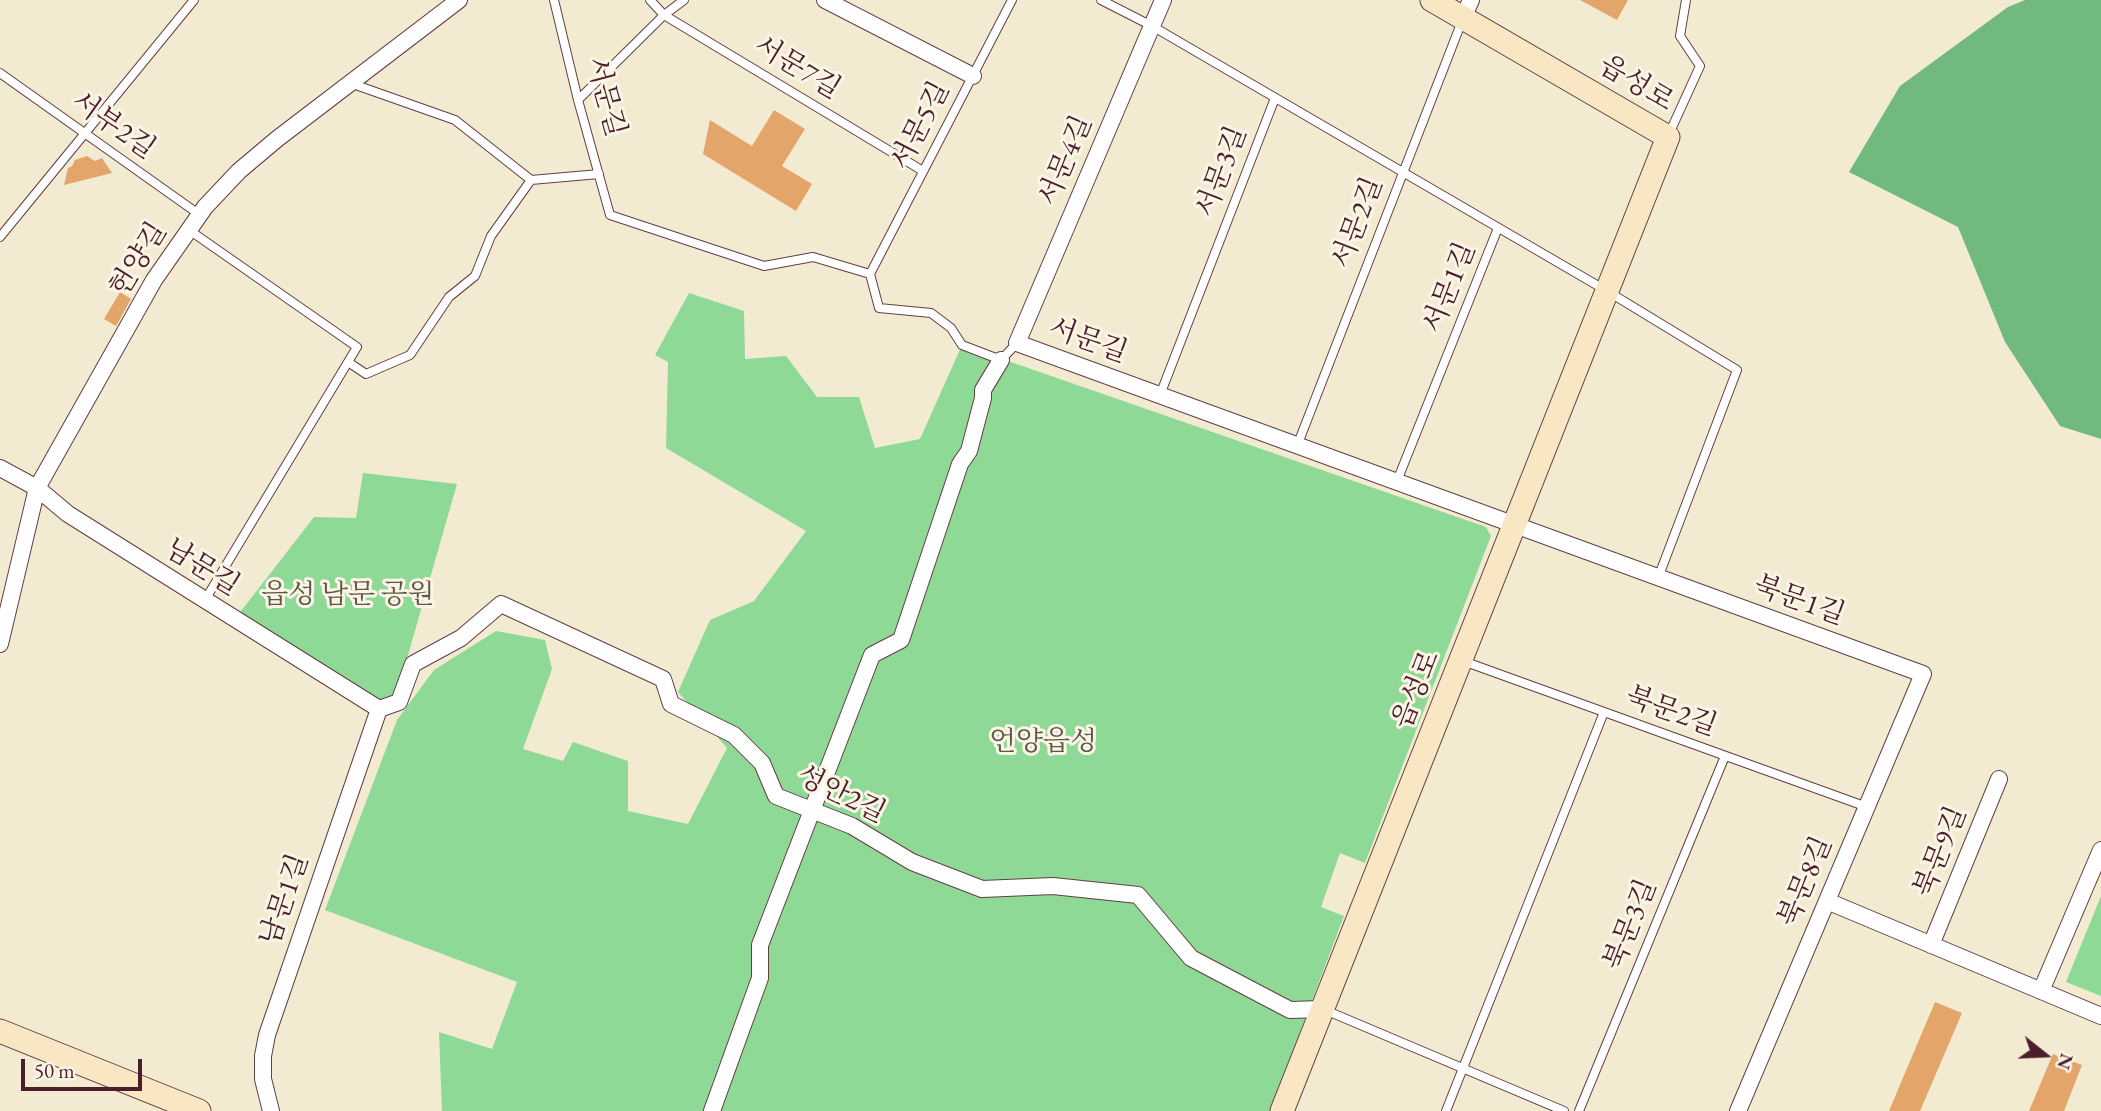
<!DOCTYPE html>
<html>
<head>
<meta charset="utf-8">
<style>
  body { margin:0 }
  #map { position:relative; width:2101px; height:1111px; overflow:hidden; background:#f2ebd1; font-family:"EB Garamond",serif }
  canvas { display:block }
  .north { position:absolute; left:2010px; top:1020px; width:70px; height:70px; -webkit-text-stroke:5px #fcf5e5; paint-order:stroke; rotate:108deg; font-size:19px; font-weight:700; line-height:28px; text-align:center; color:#4a1f2b }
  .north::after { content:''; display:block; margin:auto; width:24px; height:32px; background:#4a1f2b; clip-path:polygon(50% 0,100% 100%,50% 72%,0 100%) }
  .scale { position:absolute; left:21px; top:1059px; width:121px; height:32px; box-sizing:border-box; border:4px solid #4a1f2b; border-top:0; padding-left:9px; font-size:21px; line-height:24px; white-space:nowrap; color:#4a1f2b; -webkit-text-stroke:5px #fcf5e5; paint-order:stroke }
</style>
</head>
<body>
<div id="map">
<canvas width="2101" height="1111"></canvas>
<div class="north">N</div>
<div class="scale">50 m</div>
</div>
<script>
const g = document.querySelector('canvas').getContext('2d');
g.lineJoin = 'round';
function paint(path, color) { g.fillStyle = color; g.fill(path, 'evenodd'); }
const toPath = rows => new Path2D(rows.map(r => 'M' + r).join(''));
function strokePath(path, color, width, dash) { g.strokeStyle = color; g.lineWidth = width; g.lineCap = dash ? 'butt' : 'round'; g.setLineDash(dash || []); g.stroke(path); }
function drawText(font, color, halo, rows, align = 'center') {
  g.font = font + ' "EB Garamond","Noto Serif KR",serif'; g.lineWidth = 6; g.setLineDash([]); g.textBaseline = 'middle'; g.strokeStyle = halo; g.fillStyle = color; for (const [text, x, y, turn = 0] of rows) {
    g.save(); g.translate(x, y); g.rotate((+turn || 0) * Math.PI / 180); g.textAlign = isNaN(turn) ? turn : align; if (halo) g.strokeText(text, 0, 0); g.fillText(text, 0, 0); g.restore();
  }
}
paint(toPath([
  [689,293,744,311,745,359,786,356,817,397,859,397,875,448,920,439,962,345,1486,527,1491,536,1365,863,1340,853,1321,907,1344,916,1270,1111,442,1111,439,1032,492,1049,517,982,325,910,397,720,434,670,496,631,545,640,552,669,523,749,563,761,573,742,628,761,628,811,688,824,727,748,678,692,710,620,754,601,806,531,666,448,668,362,655,355],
  [363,473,457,484,396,697,377,701,238,615,314,517,356,518],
  [2101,896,2101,996,2066,982]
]), '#8ed996');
paint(toPath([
  [2025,0,2101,0,2101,439,2060,426,2005,342,1958,227,1849,172,1900,86,2008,7]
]), '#72b97f');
paint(toPath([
  [1580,0,1628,0,1617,20],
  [774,110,805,129,782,166,812,184,796,211,703,154,710,120,752,146],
  [87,156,95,161,102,158,112,173,64,185,68,168,72,166,75,160],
  [120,292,131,299,116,326,104,319],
  [1935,1002,1962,1013,1920,1111,1889,1111],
  [2053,1054,2082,1065,2064,1111,2029,1111]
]), '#e3a569');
const lane = toPath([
  [554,0,578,100,610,215,764,266,813,257,870,274,879,308,931,313,951,328,962,345,1001,360,1017,343],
  [650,0,664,15,923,171],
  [1101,0,1152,26,1607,291,1737,370,1658,578],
  [0,73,200,215],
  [350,83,455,120,531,180,599,174],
  [578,100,664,15,684,0],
  [1669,134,1700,66,1680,36,1686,0],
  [189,230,357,347,205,600],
  [0,237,194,0],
  [870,274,1012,0],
  [348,362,366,374,410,355,449,297,475,276,491,236,531,180],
  [1160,395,1275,98],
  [1297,446,1462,21],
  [1397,481,1498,228],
  [1463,661,1867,807],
  [1325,1010,1564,1111],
  [1446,1111,1604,712],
  [1579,1111,1725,756]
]);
const street = toPath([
  [825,0,973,76],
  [1163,0,1017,343,1923,674,1738,1111],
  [1463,18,1471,0],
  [0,468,37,488,68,514,379,709],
  [0,644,37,488,154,280,205,207,239,171,277,139,459,0],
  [379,709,399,702,413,664,461,638,501,604,663,679,671,704,734,735,762,763,776,796,852,826,912,862,982,889,1053,886,1138,895,1191,958,1290,1010,1322,1009],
  [1827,901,2101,1016],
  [1931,945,1999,779],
  [2041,991,2101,850],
  [271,1111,263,1079,263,1056,267,1035,379,709],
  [712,1111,760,978,760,945,872,655,901,640,960,464,969,451,983,398,983,390,1001,360]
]);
const secondary = toPath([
  [0,1031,199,1111],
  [1282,1111,1668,137,1432,0]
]);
strokePath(lane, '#633e44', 10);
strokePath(street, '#633e44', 18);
strokePath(secondary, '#633e44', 25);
strokePath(lane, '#fff', 8);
strokePath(street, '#fff', 16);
strokePath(secondary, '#f9e7c3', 23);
drawText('28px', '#4a1f2b', '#fcf5e5', [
  ["서문7길",797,68,31],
  ["읍성로",1636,84,31],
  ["서문길",605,97,75],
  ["서부2길",113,126,35],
  ["서문5길",921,126,-63],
  ["서문4길",1066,161,-67],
  ["서문3길",1222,172,-69],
  ["서문2길",1358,223,-69],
  ["헌양길",139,260,-58],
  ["서문1길",1450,288,-68],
  ["서문길",1088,341,20],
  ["남문길",202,568,32],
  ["북문1길",1799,601,20],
  ["읍성로",1417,690,-68],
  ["북문2길",1671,712,20],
  ["성안2길",841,795,26],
  ["북문9길",1941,852,-68],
  ["북문8길",1806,882,-67],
  ["남문1길",285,900,-71],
  ["북문3길",1631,925,-68]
]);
drawText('28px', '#5e574b', '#fcf5e5', [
  ["읍성 남문 공원",348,595],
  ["언양읍성",1043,742]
]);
</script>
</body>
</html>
